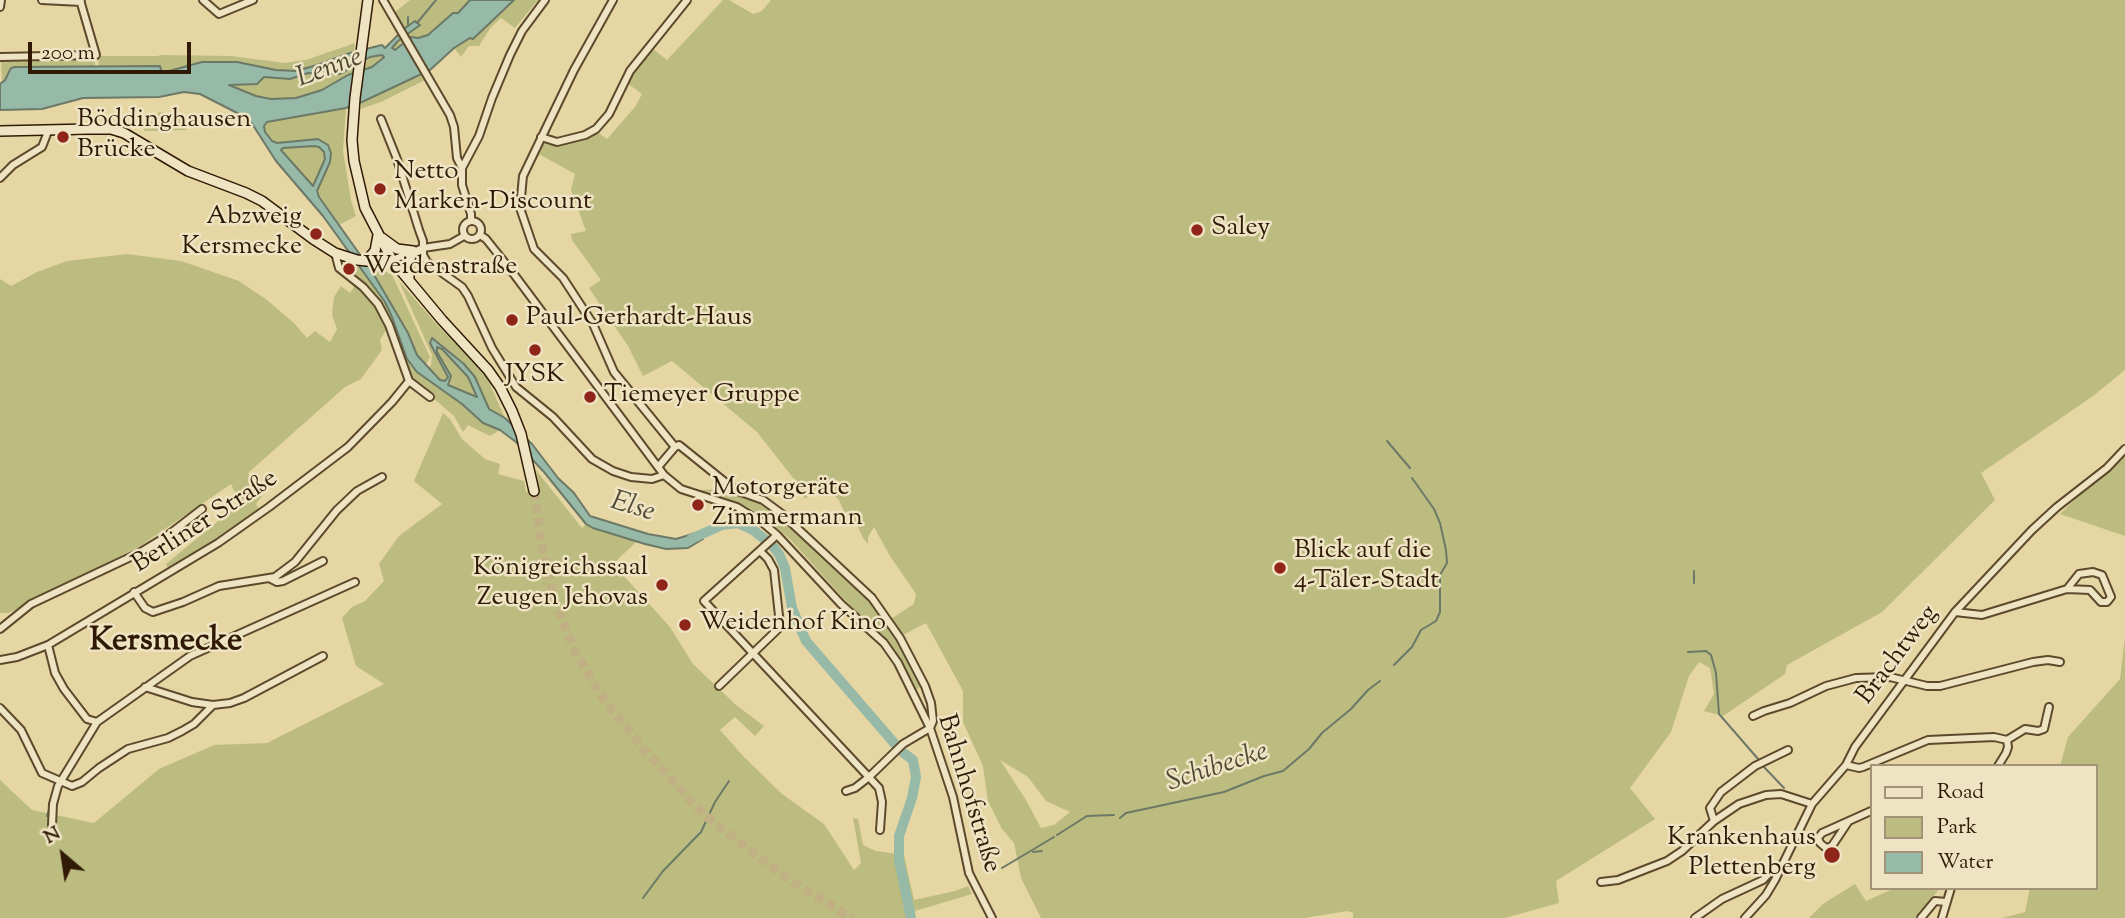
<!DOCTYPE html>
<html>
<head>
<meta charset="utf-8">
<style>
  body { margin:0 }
  #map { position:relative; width:2125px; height:918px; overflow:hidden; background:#e5d6a3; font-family:"Sorts Mill Goudy",serif }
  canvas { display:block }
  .legend { position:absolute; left:1870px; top:764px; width:228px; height:126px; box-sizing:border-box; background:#eee4c3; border:2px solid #a29377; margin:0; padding:9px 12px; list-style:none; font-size:21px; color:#301a05 }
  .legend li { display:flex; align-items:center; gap:14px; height:35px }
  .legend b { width:35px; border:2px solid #a29377 }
  .north { position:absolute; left:28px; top:820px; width:70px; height:70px; -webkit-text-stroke:5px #eee4c3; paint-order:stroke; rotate:331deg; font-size:19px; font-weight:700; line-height:28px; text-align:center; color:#301a05 }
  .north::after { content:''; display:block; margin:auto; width:24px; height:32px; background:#301a05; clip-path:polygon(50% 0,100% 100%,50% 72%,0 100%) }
  .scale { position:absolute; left:28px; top:42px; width:163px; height:32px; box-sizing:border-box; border:4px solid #301a05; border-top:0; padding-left:9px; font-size:21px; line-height:24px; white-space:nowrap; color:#301a05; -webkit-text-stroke:5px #eee4c3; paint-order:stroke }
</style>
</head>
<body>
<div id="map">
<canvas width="2125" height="918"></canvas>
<ul class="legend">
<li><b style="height:9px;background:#eee4c3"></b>Road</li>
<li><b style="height:19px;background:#bcbc80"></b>Park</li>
<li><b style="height:19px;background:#96b9a8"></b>Water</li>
</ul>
<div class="north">N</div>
<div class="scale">200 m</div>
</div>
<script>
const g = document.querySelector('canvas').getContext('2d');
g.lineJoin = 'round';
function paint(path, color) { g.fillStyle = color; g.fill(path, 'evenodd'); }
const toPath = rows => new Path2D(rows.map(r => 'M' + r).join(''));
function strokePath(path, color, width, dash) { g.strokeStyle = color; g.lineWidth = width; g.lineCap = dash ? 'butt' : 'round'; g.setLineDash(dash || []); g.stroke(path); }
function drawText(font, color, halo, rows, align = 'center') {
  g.font = font + ' "Sorts Mill Goudy",serif'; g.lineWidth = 5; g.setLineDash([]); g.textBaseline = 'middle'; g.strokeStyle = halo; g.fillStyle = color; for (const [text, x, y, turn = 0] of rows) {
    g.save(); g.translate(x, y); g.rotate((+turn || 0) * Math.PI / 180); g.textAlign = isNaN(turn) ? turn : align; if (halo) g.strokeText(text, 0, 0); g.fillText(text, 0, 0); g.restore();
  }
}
paint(toPath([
  [410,0,470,0,458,13,453,13,428,35,401,43,395,50,392,48,399,40,420,25,415,21,405,28,395,12],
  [514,0,538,0,515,28,501,18,491,27,479,46,469,46,461,57,454,48,471,37,473,39],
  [723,0,729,0,753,14,762,11,771,0,2125,0,2125,370,2093,396,1981,473,1995,500,1882,612,1787,665,1785,674,1723,716,1704,711,1714,694,1710,668,1699,662,1689,676,1671,732,1630,788,1655,819,1556,881,1559,903,1505,918,1353,918,1353,913,1347,911,1305,918,1041,918,1021,878,1014,843,1002,829,988,801,983,766,963,722,963,691,926,623,901,636,906,654,921,687,917,689,893,648,843,598,790,539,766,519,746,506,699,490,727,489,735,495,761,504,776,514,848,579,868,590,882,605,891,619,914,604,916,594,890,556,874,527,868,537,868,544,863,538,858,527,845,514,839,500,821,483,805,499,794,479,757,432,672,361,643,376,628,346,589,288,601,280,572,240,571,234,586,231,571,190,575,174,539,154,543,144,551,145,581,140,597,132,607,139,635,107,642,94,627,83,652,48,667,60],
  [1000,760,1028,777,1046,801,1070,812,1054,825,1041,828,1026,800],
  [355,43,354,51,296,71,276,70,237,62,202,62,161,73,159,66,99,67,98,56,157,56,162,55,231,56,285,63,306,60],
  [89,55,94,58,95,67,51,66,43,68,37,66,11,68,5,81,2,83,1,59],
  [383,55,384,57,382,59,372,67,348,75,322,90,296,98,271,99,256,96,227,84,257,84,264,77,290,79,307,73,320,72,330,74,370,57],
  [420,73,425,80,383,101,361,109,362,102],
  [346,108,343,151,351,200,356,216,339,225,321,202,317,191,330,162,318,139,277,143,272,141,265,132,264,126,267,122,273,120],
  [159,112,188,116,186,130,144,131,145,125,153,121],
  [314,146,319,147,324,152,325,159,313,186,280,150,283,148],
  [127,254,181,261,239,281,267,300,294,323,307,338,315,331,330,342,337,329,332,315,334,297,341,286,350,293,355,285,368,297,387,328,380,340,382,350,361,379,345,387,248,473,262,496,256,504,260,512,217,542,168,569,166,564,240,503,231,484,140,546,9,613,0,613,0,279,11,286,37,272,67,261],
  [353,265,363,269,385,302,417,372,462,404,483,423,500,430,490,436,468,425,463,432,454,416,411,379,380,303,366,285,351,271],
  [372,270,386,272,392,275,395,281,430,357,425,366,417,354,408,333],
  [399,281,439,327,474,361,488,380,505,418,489,409,475,377,464,364,432,338,430,343,448,377,447,380,440,380,428,369,431,365,432,355],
  [437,347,442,349,468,377,471,386,478,397,448,385,451,376,437,352],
  [443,413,450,419,462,439,485,459,500,464,498,474,524,481,526,492,539,488,536,470,582,528,586,524,593,528,636,542,613,564,670,627,693,664,736,705,764,726,755,736,735,717,720,730,744,757,782,794,824,824,854,870,861,863,853,818,858,819,863,845,876,851,904,855,914,900,955,891,968,886,972,894,915,911,915,918,0,918,0,780,32,810,94,823,159,769,214,745,267,743,384,684,356,666,342,618,352,607,365,601,384,581,379,564,399,536,442,504,414,481],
  [2125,451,2125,536,2060,514],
  [2125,637,2125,918,2002,918,2025,912,2030,888,2095,888,2095,766,2060,766,2068,737,2120,679],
  [1855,884,1866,901,1895,888,1940,888,1916,918,1809,918,1823,904]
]), '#bcbc80');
const water = toPath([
  [470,0,514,0,473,39,470,38,454,48,430,70,362,102,346,108,267,122,264,126,265,132,272,141,277,143,318,139,328,145,331,153,330,162,317,191,319,197,373,273,408,333,417,355,440,380,445,381,448,377,430,343,432,338,464,364,475,377,489,409,505,418,532,444,558,478,574,493,590,516,648,534,676,539,699,532,703,539,688,548,666,549,645,544,593,528,586,524,544,472,516,442,500,430,483,423,462,404,417,372,407,359,392,317,385,302,323,216,276,161,249,119,200,94,184,92,159,97,83,98,42,109,0,110,0,84,5,80,11,68,15,67,160,66,162,73,202,62,237,62,276,70,296,71,317,65,350,53,382,45,385,48,405,28,415,21,417,23,420,25,398,41,392,48,395,50,411,37,418,38,428,35,453,13,458,13,470,0],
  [382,55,384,57,382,59,372,67,348,75,322,90,296,98,271,99,256,96,229,85,257,84,264,77,290,79,308,73,340,74,370,57,382,55],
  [314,146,319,147,324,152,325,159,313,186,281,150,283,148,314,146],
  [437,347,442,349,468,377,477,397,448,385,451,376,437,352,437,347]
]);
paint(water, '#96b9a8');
strokePath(water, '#6d7967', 2);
strokePath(toPath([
  [417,23,436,0],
  [408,26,408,17],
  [1387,441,1410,468],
  [1694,583,1694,571],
  [1688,652,1706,651,1711,655,1716,673,1719,714,1759,760],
  [1394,665,1412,647,1421,630,1436,621,1440,612,1440,575,1447,563,1446,550,1440,523,1434,509,1412,478],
  [1764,767,1784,788],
  [47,816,50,807],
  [1120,818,1126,813,1224,792,1264,776,1283,771,1309,749,1322,733,1351,709,1368,690,1380,681],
  [1057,835,1087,816,1114,815],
  [1033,852,1042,851],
  [1002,868,1054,837],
  [643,898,663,871,701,832,715,802,729,781]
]), '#6d7967', 2);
strokePath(toPath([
  [691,539,722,525,738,523,753,530,772,545,779,554,785,568,792,608,806,641,901,751,913,760,916,777,912,798,899,836,899,860,911,918]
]), '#96b9a8', 10);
strokePath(toPath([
  [534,491,542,547,555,602,576,653,604,700,642,747,703,814,785,877,852,918]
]), '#c1b083', 9, [9, 4.5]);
const street = toPath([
  [42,0,81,2],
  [203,0,219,14,253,0],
  [383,0,450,115,454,127,457,158,462,168,462,185,471,214,471,221],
  [613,0,574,70,523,176,520,208,534,249,563,278,593,324,614,372,675,447],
  [0,7,1,0],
  [0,57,96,55,80,0],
  [381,119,397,159,419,230,423,241,423,255,427,262,462,287,468,296,492,348,516,387,553,417,592,459,613,471,631,477,652,479,664,475],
  [541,137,557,142,585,135,596,129,609,114,630,71,687,0],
  [462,168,479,136,492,98,510,55,522,31,545,0],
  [0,178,13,165,42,147,49,129],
  '463 230a9 9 0 1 1 18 0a9 9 0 1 1-18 0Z',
  [480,235,486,239,510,269,664,475,681,489,737,507,763,523,777,535,841,604,884,643,898,663,930,728,953,797,969,873,992,918],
  [335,253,339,268,363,287,378,304,389,325,409,381,430,397],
  [392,260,423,248,450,244,464,236],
  [658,467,675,447,679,445,735,490,763,500,782,514,872,598,900,638,925,686,931,703,933,721,930,728,903,744,869,777,855,788,846,791],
  [777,535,704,601,879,788,882,802,880,830],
  [271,579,277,582,283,581,323,561],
  [134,592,145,608,153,612,183,602,219,586,275,577,295,562,337,510,357,491,382,477],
  [1955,612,1982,615,2067,589,2090,590,2101,602,2107,602,2111,597,2102,575,2093,572,2079,574,2067,589],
  [0,629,31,604,139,553,167,536,202,509],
  [48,645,55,673,64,689,87,719,97,722,190,656,355,582],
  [0,660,17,657,48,645,218,543,269,507,348,447,392,402,409,381],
  [719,686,778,629,780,625,774,570,768,559,760,551],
  [145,687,192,702,213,705,230,703,244,698,323,656],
  [0,708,21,730,42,773,72,786,82,782,99,768,128,749,168,738,182,731,194,724,213,705],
  [1753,716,1764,711,1790,703,1826,686,1856,678,1890,677,1927,686,1940,686,2033,662,2048,660,2060,662],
  [2007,740,2025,729,2038,731,2044,729,2049,707],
  [1846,765,1859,768,1863,767,1928,740,1994,737,2007,740,2008,747,2006,753,1998,766],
  [1714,821,1710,808,1721,792,1755,766,1788,750],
  [1848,822,1832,846,1826,848,1820,843,1818,838,1822,833,1871,811],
  [52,825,53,804,58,786,97,722],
  [1601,882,1618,880,1667,861,1682,851,1714,821,1739,804,1766,795,1781,794,1812,804],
  [1695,918,1722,899,1763,880,1775,867,1784,864],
  [1745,918,1766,895,1775,880,1812,804,1846,765,1855,747,1955,612,2032,530,2057,507,2107,468,2125,449],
  [1921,918,1935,901,1946,902],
  [1942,918,1951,888]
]);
const secondary = toPath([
  [368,0,355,98,352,140,354,161,365,208,392,260,442,320,488,370,500,387,512,411,521,434,534,491],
  [0,131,90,129,111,129,124,133,188,171,246,193,262,201,313,239,335,253,357,260,377,262,392,260],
  [382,238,397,249,413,251,408,264,409,278],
  [366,261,375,251,378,235]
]);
strokePath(street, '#5d492c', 10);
strokePath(secondary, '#301a05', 12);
strokePath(street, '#eee4c3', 6);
strokePath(secondary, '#eee4c3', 9);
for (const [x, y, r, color] of [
  [63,137,7,"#8f2418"],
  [380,189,7,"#8f2418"],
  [1197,230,7,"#8f2418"],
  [316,234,7,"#8f2418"],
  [349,269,7,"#8f2418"],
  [512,320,7,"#8f2418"],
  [535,350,7,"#8f2418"],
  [590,397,7,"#8f2418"],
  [698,505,7,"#8f2418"],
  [1280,568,7,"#8f2418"],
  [662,585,7,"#8f2418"],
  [685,625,7,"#8f2418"],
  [1832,855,9,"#8f2418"]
]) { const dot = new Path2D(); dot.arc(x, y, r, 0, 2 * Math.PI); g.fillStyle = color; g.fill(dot); strokePath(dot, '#eee4c3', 2.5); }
drawText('26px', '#301a05', '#eee4c3', [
  ["Böddinghausen",77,122],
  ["Brücke",77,152],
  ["Netto",394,174],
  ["Marken-Discount",394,204],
  ["Abzweig",302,219,"right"],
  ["Kersmecke",302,249,"right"],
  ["Saley",1211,230],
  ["Weidenstraße",363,269],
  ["Paul-Gerhardt-Haus",526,320],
  ["JYSK",535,377,"center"],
  ["Tiemeyer Gruppe",604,397],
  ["Motorgeräte",712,490],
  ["Zimmermann",712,520],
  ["Blick auf die",1294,553],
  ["4-Täler-Stadt",1294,583],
  ["Königreichssaal",648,570,"right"],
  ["Zeugen Jehovas",648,600,"right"],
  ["Weidenhof Kino",699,625],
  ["Krankenhaus",1816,840,"right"],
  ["Plettenberg",1816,870,"right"]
], 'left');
drawText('26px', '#301a05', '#eee4c3', [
  ["Berliner Straße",206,523,-33],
  ["Brachtweg",1899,656,-53],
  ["Bahnhofstraße",967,794,73]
]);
drawText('italic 28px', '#4f4a36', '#eee4c3', [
  ["Lenne",330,70,-20],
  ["Else",632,509,17],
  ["Schibecke",1218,769,-18]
]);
drawText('bold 33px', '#301a05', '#eee4c3', [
  ["Kersmecke",166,643]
]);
</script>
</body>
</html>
